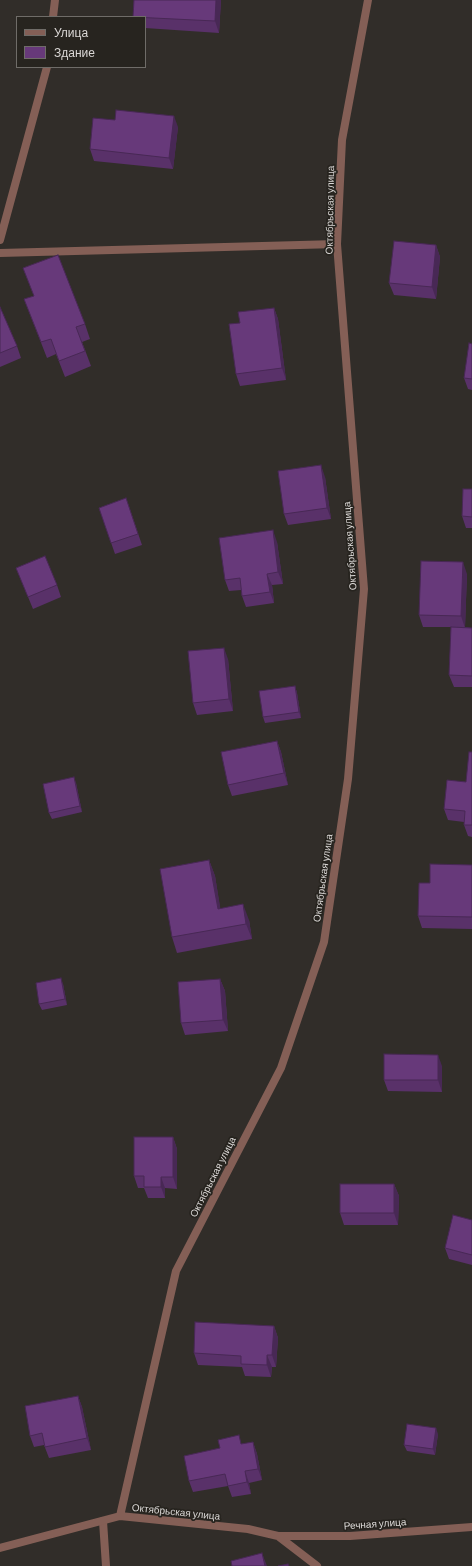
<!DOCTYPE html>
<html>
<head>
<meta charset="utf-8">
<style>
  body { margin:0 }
  #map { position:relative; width:472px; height:1566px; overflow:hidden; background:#312d29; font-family:Barlow,sans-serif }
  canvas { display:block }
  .legend { position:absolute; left:16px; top:16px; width:130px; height:52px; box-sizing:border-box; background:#27241f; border:1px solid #6f6c68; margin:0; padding:5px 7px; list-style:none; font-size:12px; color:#dbd8d6 }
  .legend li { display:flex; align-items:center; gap:8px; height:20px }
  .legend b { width:20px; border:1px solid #6f6c68 }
</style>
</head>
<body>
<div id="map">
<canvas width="472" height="1566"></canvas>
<ul class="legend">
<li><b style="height:5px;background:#845f56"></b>Улица</li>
<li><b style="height:11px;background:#67397a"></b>Здание</li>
</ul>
</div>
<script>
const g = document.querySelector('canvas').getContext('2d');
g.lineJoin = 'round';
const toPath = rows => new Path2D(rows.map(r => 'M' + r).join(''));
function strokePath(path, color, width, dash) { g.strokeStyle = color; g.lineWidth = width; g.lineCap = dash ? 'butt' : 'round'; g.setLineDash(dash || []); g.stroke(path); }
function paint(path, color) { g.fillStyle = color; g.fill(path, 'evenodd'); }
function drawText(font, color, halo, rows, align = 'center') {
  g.font = font + ' Barlow,sans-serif'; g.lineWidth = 3.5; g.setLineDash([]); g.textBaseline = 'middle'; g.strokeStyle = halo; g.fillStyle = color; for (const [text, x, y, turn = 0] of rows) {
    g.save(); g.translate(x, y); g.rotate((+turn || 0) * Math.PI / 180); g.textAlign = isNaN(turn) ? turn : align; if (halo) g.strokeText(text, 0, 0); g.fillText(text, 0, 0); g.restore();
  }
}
strokePath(toPath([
  [103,1521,106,1566]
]), '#845f56', 8);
strokePath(toPath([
  [53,17,55,0],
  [0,240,47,67],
  [0,253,337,244],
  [120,1516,176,1271,281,1068,324,942,348,779,364,589,337,244,342,140,368,0],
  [278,1536,350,1536,472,1527],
  [0,1548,120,1516,248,1529,278,1536,317,1566]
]), '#845f56', 8);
paint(toPath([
  [134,0,221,0,219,33,145,28,145,17,133,17],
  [178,127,173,169,94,161,90,149],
  [436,245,440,257,436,299,394,295,389,283],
  [23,268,85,324,90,339,82,342,91,366,65,377,56,354,47,358,24,299,34,296],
  [0,307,17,346,21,358,0,367],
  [274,308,278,319,286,380,240,386,236,374,240,323],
  [472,344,472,390,468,389,464,378],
  [325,477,331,519,288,525,284,514],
  [472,489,472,528,466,528,462,516],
  [126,498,142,545,115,554,99,508],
  [277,542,283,584,272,585,274,603,246,607,242,596,241,590,229,591,225,580],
  [16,568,57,585,61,597,33,609],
  [467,574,465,627,472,628,472,687,454,687,449,675,451,627,423,627,419,615],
  [228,659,233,711,197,715,193,703],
  [295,686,297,693,301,718,265,723,263,717],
  [277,741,281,752,288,785,232,796,228,785],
  [472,752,472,837,468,836,464,825,464,822,448,820,444,809,466,782],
  [76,783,82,812,52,819,49,813],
  [209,860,215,876,220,908,249,920,252,939,177,953,172,937],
  [472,865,472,929,422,928,418,916,430,883],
  [220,979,225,991,228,1031,185,1035,181,1023],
  [63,984,67,1005,42,1010,39,1004],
  [442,1066,442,1092,388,1091,384,1080],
  [173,1137,177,1149,177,1189,165,1188,165,1198,148,1198,144,1188,138,1188,134,1176],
  [394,1184,399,1196,398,1225,344,1225,340,1213],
  [472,1220,472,1265,449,1259,445,1248],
  [274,1326,278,1338,276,1367,272,1367,271,1377,245,1376,242,1367,198,1365,194,1353],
  [78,1396,82,1407,91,1450,49,1458,44,1445,34,1447,30,1436],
  [438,1434,435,1455,407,1451,404,1445],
  [253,1442,257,1454,262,1480,249,1483,251,1494,232,1497,228,1486,193,1492,189,1481]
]), '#593169');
paint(toPath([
  [216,0,221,0,219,33,215,21],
  [174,116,178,127,173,169,169,158],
  [436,245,440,257,436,299,432,287],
  [274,308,278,319,286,380,282,368],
  [321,465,325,477,331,519,327,508],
  [273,530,277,542,283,584,278,572],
  [463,562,467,574,465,628,461,616],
  [267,574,272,585,274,603,270,592],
  [224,648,228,659,233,711,229,699],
  [295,686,297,693,301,718,299,712],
  [277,741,281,752,288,785,284,773],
  [74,777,76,783,82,812,80,806],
  [209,860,215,876,223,924,218,909],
  [243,904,249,920,252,939,246,924],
  [61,978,63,984,67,1005,65,999],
  [220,979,225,991,228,1031,223,1020],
  [438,1055,442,1066,442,1092,438,1080],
  [173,1137,177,1149,177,1189,173,1177],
  [161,1177,165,1188,165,1198,161,1187],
  [394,1184,399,1196,398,1225,394,1213],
  [274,1326,278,1338,276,1367,272,1355],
  [267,1355,272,1367,271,1377,267,1365],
  [78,1396,82,1407,91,1450,87,1438],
  [436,1428,438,1434,435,1455,433,1449],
  [253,1442,257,1454,262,1480,258,1469],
  [245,1471,249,1483,251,1494,247,1482],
  [262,1553,267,1566,265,1566]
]), '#482855');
const building = toPath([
  [134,0,216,0,215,21,133,17,134,0],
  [116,110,174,116,169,158,90,149,93,118,115,120,116,110],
  [394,241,436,245,432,287,389,283,394,241],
  [58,255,85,324,76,327,85,351,59,361,51,339,41,342,24,299,34,296,23,268,58,255],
  [0,307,17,346,0,353,0,307],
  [274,308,282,368,236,374,229,324,240,323,238,312,274,308],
  [469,343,472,344,472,379,464,378,469,343],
  [321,465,327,508,284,514,278,471,321,465],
  [463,489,472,489,472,517,462,516,463,489],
  [126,498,138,534,111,543,99,508,126,498],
  [273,530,278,572,267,574,270,592,242,596,240,578,225,580,219,538,273,530],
  [45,556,57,585,28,597,16,568,45,556],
  [421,561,463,562,461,616,419,615,421,561],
  [451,627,472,628,472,676,449,675,451,627],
  [224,648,229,699,193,703,188,651,224,648],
  [295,686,299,712,263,717,259,691,295,686],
  [277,741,284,773,228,785,221,752,277,741],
  [469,752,472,752,472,825,464,825,465,811,444,809,447,780,466,782,469,752],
  [74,777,80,806,49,813,43,784,74,777],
  [209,860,218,909,243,904,246,924,172,937,160,869,209,860],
  [430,864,472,865,472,917,418,916,419,883,430,883,430,864],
  [61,978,65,999,39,1004,36,983,61,978],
  [220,979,223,1020,181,1023,178,982,220,979],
  [384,1054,438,1055,438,1080,384,1080,384,1054],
  [134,1137,173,1137,173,1177,161,1177,161,1187,144,1187,144,1176,134,1176,134,1137],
  [340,1184,394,1184,394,1213,340,1213,340,1184],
  [453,1215,472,1220,472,1255,445,1248,453,1215],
  [195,1322,274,1326,272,1355,267,1355,267,1365,241,1364,241,1356,194,1353,195,1322],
  [78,1396,87,1438,45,1447,42,1433,30,1436,25,1406,78,1396],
  [407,1424,436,1428,433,1449,404,1445,407,1424],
  [239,1435,241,1444,253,1442,258,1469,245,1471,247,1482,228,1486,225,1474,189,1481,184,1456,220,1448,218,1440,239,1435],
  [262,1553,265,1566,232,1566,231,1561,262,1553],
  [288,1564,289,1566,278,1566,288,1564]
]);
paint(building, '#67397a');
strokePath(building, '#482855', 1);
drawText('10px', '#dbd8d6', '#27241f', [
  ["Октябрьская улица",330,210,-89],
  ["Октябрьская улица",350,546,-94],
  ["Октябрьская улица",323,878,-82],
  ["Октябрьская улица",213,1177,-63],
  ["Октябрьская улица",176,1512,6],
  ["Речная улица",375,1524,-4]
]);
</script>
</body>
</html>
